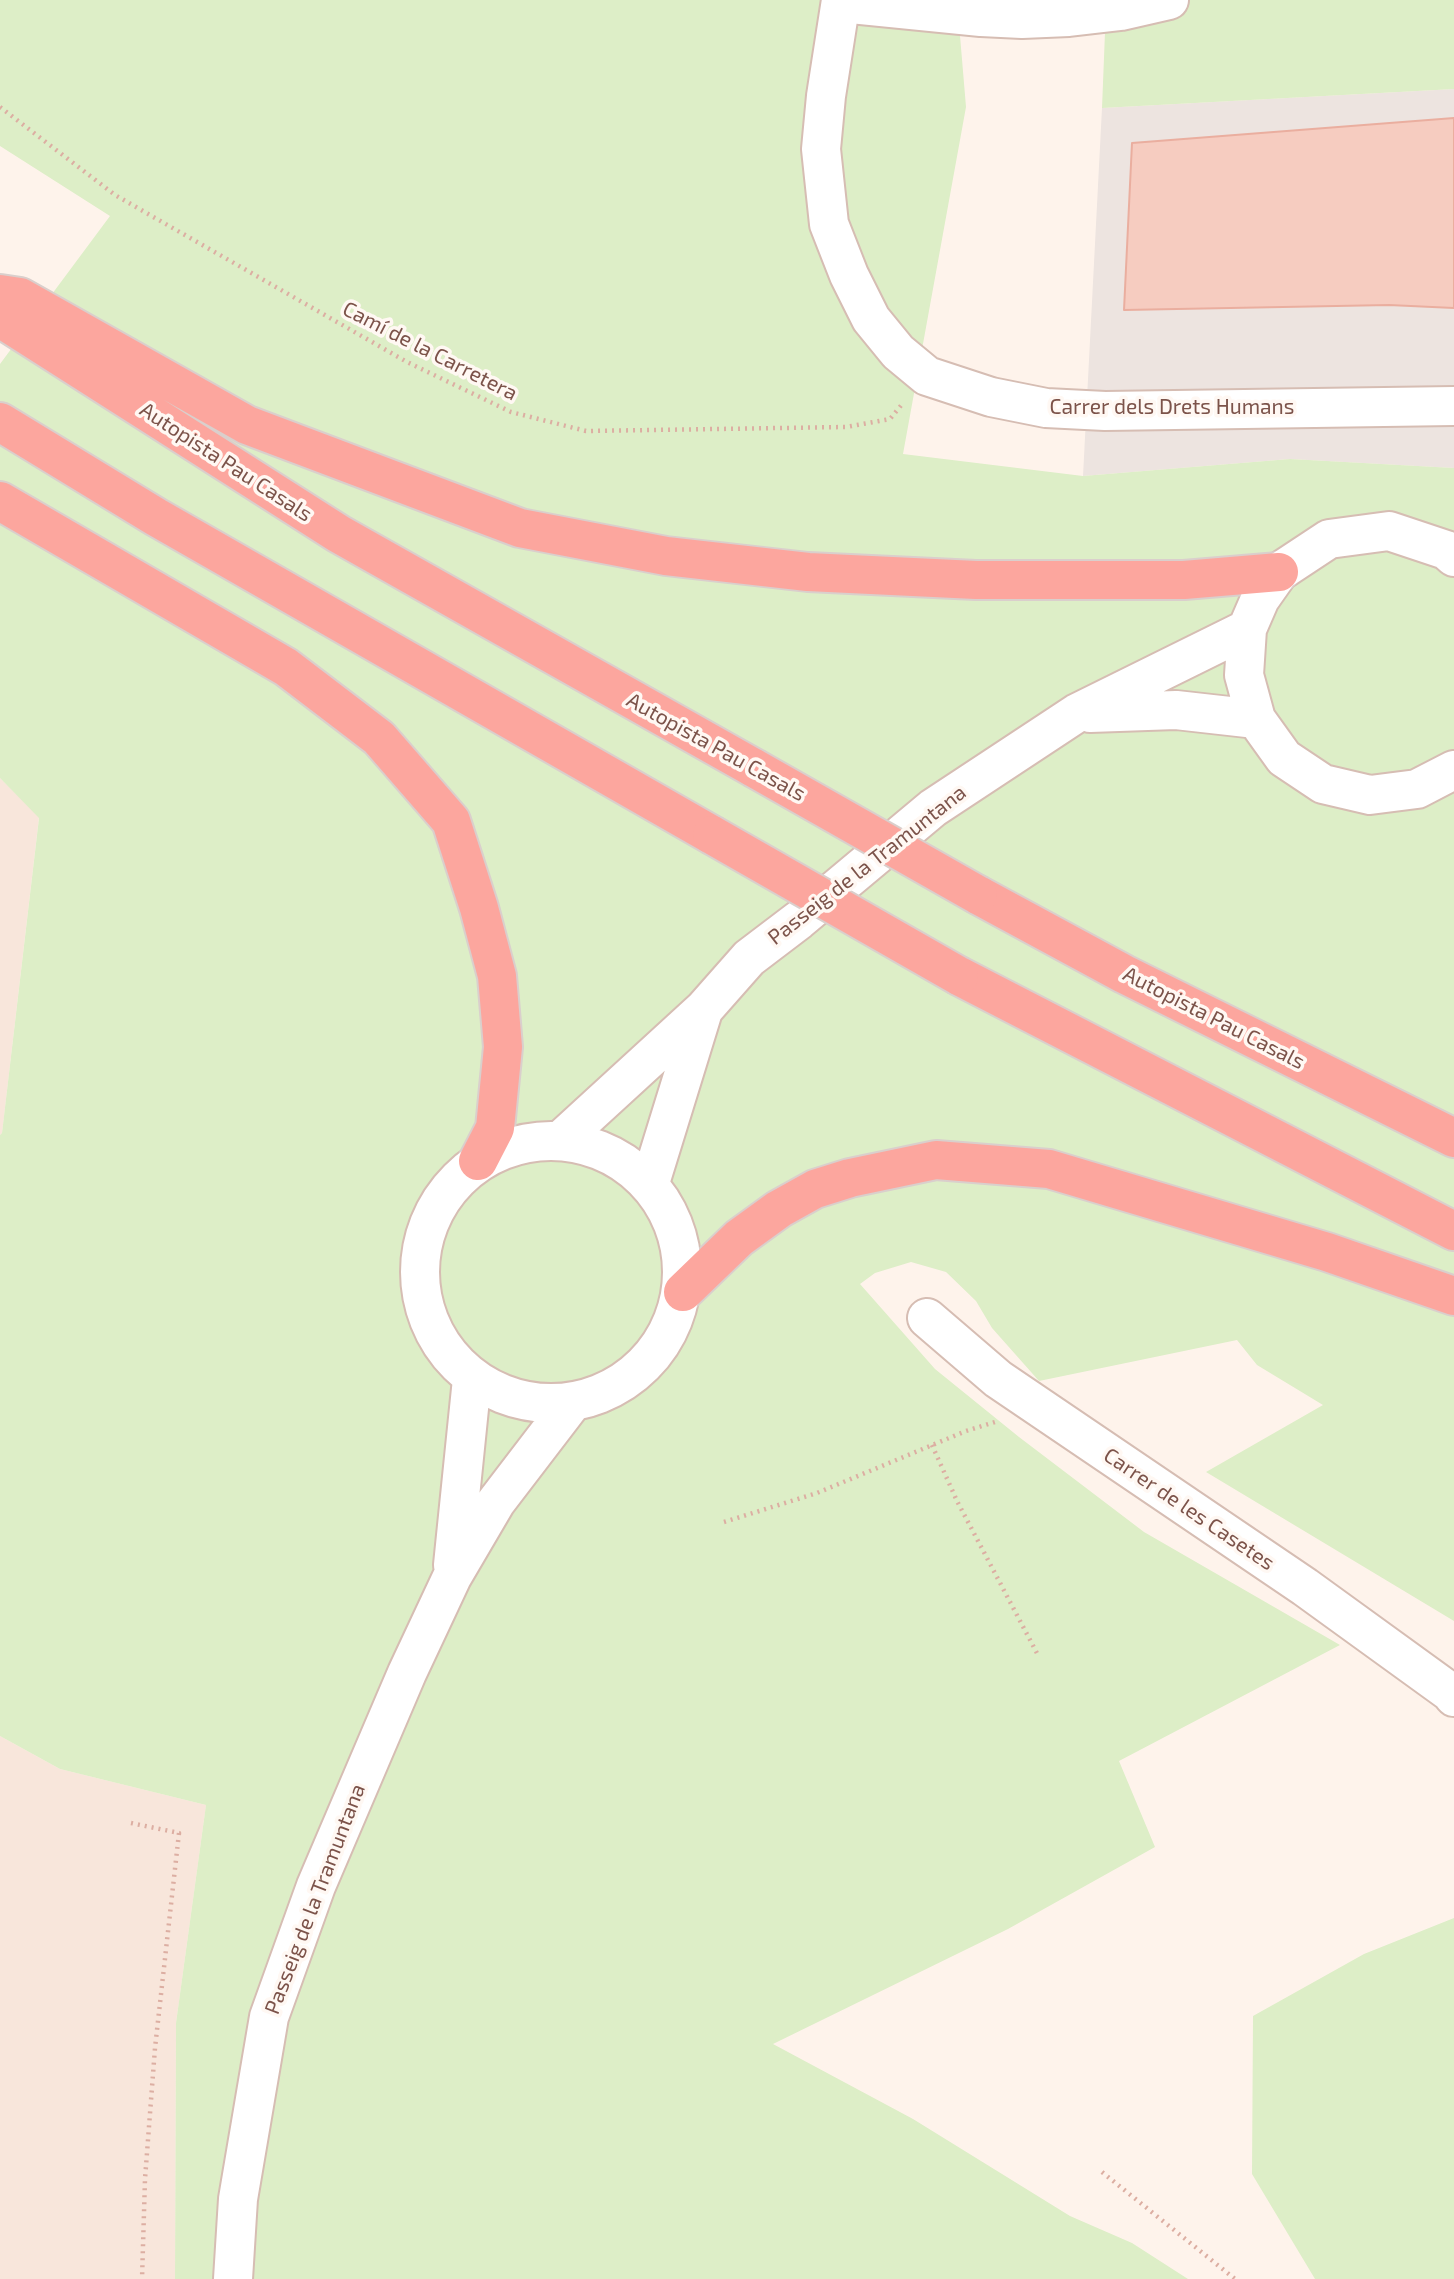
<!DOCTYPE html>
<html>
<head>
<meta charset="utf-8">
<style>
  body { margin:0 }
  canvas { display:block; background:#fef3eb }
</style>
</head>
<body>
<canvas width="1454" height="2279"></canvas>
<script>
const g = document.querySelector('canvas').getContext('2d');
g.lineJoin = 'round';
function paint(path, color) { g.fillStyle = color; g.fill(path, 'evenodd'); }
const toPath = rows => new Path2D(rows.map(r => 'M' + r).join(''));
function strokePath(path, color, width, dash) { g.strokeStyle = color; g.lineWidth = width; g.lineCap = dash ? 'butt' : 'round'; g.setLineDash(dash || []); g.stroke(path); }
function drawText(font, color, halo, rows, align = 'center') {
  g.font = font + ' "Exo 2",sans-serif'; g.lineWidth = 7; g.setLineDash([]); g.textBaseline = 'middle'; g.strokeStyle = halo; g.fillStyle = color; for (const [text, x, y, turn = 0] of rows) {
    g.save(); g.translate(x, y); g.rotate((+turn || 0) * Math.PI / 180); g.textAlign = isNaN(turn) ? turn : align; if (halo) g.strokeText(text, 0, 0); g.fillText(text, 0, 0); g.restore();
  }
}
paint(toPath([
  [0,778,39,817,2,1133,0,1135],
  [0,1736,60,1769,206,1805,176,2023,175,2279,0,2279]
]), '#f8e6db');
paint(toPath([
  [1454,89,1454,468,1290,459,1083,476,1102,108]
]), '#ede4e0');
paint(toPath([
  [0,0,957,0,966,107,903,454,1083,476,1290,459,1454,468,1454,1621,1206,1472,1323,1405,1257,1365,1237,1340,1039,1381,992,1328,976,1301,946,1272,911,1262,875,1273,860,1284,935,1369,1019,1437,1144,1532,1340,1645,1119,1761,1155,1847,1008,1929,773,2044,913,2119,1070,2216,1132,2243,1188,2279,175,2279,176,2023,206,1805,60,1769,0,1736,0,1135,2,1133,39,818,0,778,0,364,110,216,0,146],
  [1127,0,1454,0,1454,89,1102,108,1106,7],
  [1454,1918,1454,2279,1315,2279,1252,2174,1253,2016,1364,1954]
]), '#ddeec7');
const building = toPath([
  [1454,118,1454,308,1389,305,1124,310,1132,143,1454,118]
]);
paint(building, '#f6ccc0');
strokePath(building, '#eaae9f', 2);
const minor = toPath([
  [841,0,826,96,821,149,829,224,849,275,871,319,898,352,927,376,991,397,1046,408,1105,411,1454,406],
  [841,3,981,17,1022,19,1069,17,1121,11,1169,0],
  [1454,557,1446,550,1389,531,1329,539,1279,572,1260,599,1247,629,1244,675,1256,719,1284,758,1323,784,1370,795,1417,789,1454,770],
  [1090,713,1176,710,1256,719],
  [561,1140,704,1009,749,958,799,920,933,808,1077,713,1247,629],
  '420 1272a131 131 0 1 1 262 0a131 131 0 1 1-262 0Z',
  [650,1183,703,1011],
  [927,1318,998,1379,1305,1587,1450,1692,1454,1697],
  [453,1565,472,1379],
  [233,2279,238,2199,269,2017,316,1886,407,1673,452,1577,496,1502,571,1404]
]);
const highway = toPath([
  [0,294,20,297,247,425,520,528,666,556,808,572,976,580,1184,580,1279,572],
  [0,318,339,534,754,768],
  [0,422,156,517,712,835],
  [0,501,286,667,379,738,451,821,479,908,497,976,503,1047,495,1128,478,1161],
  [978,895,1124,974,1454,1138],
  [959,976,1454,1231],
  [683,1292,739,1238,779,1209,815,1189,850,1178,936,1160,1049,1169,1327,1252,1454,1296]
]);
strokePath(minor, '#d6bdb3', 42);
strokePath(highway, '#dacfcc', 42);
strokePath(toPath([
  [0,107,115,195,407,362,511,412,586,431,846,427,890,419,903,403],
  [932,1445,957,1501,1039,1657],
  [724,1522,817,1493,966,1431,995,1422],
  [131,1823,179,1833,155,2048,145,2179,142,2279],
  [1102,2172,1235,2279]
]), '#dcaea2', 4.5, [2, 5]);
strokePath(minor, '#fff', 38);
strokePath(highway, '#fca69e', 38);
const highwayBridge = toPath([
  [754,768,978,895],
  [712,835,959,976]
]);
strokePath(highwayBridge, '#dacfcc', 42, []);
strokePath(highwayBridge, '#fca69e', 38);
drawText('21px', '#7c534a', '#fff8f3', [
  ["Camí de la Carretera",430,351,27],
  ["Carrer dels Drets Humans",1172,407],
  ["Autopista Pau Casals",226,462,33],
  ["Autopista Pau Casals",716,747,29],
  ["Passeig de la Tramuntana",867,865,-38],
  ["Autopista Pau Casals",1214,1018,27],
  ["Carrer de les Casetes",1189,1509,34],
  ["Passeig de la Tramuntana",315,1899,-69]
]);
</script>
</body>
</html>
